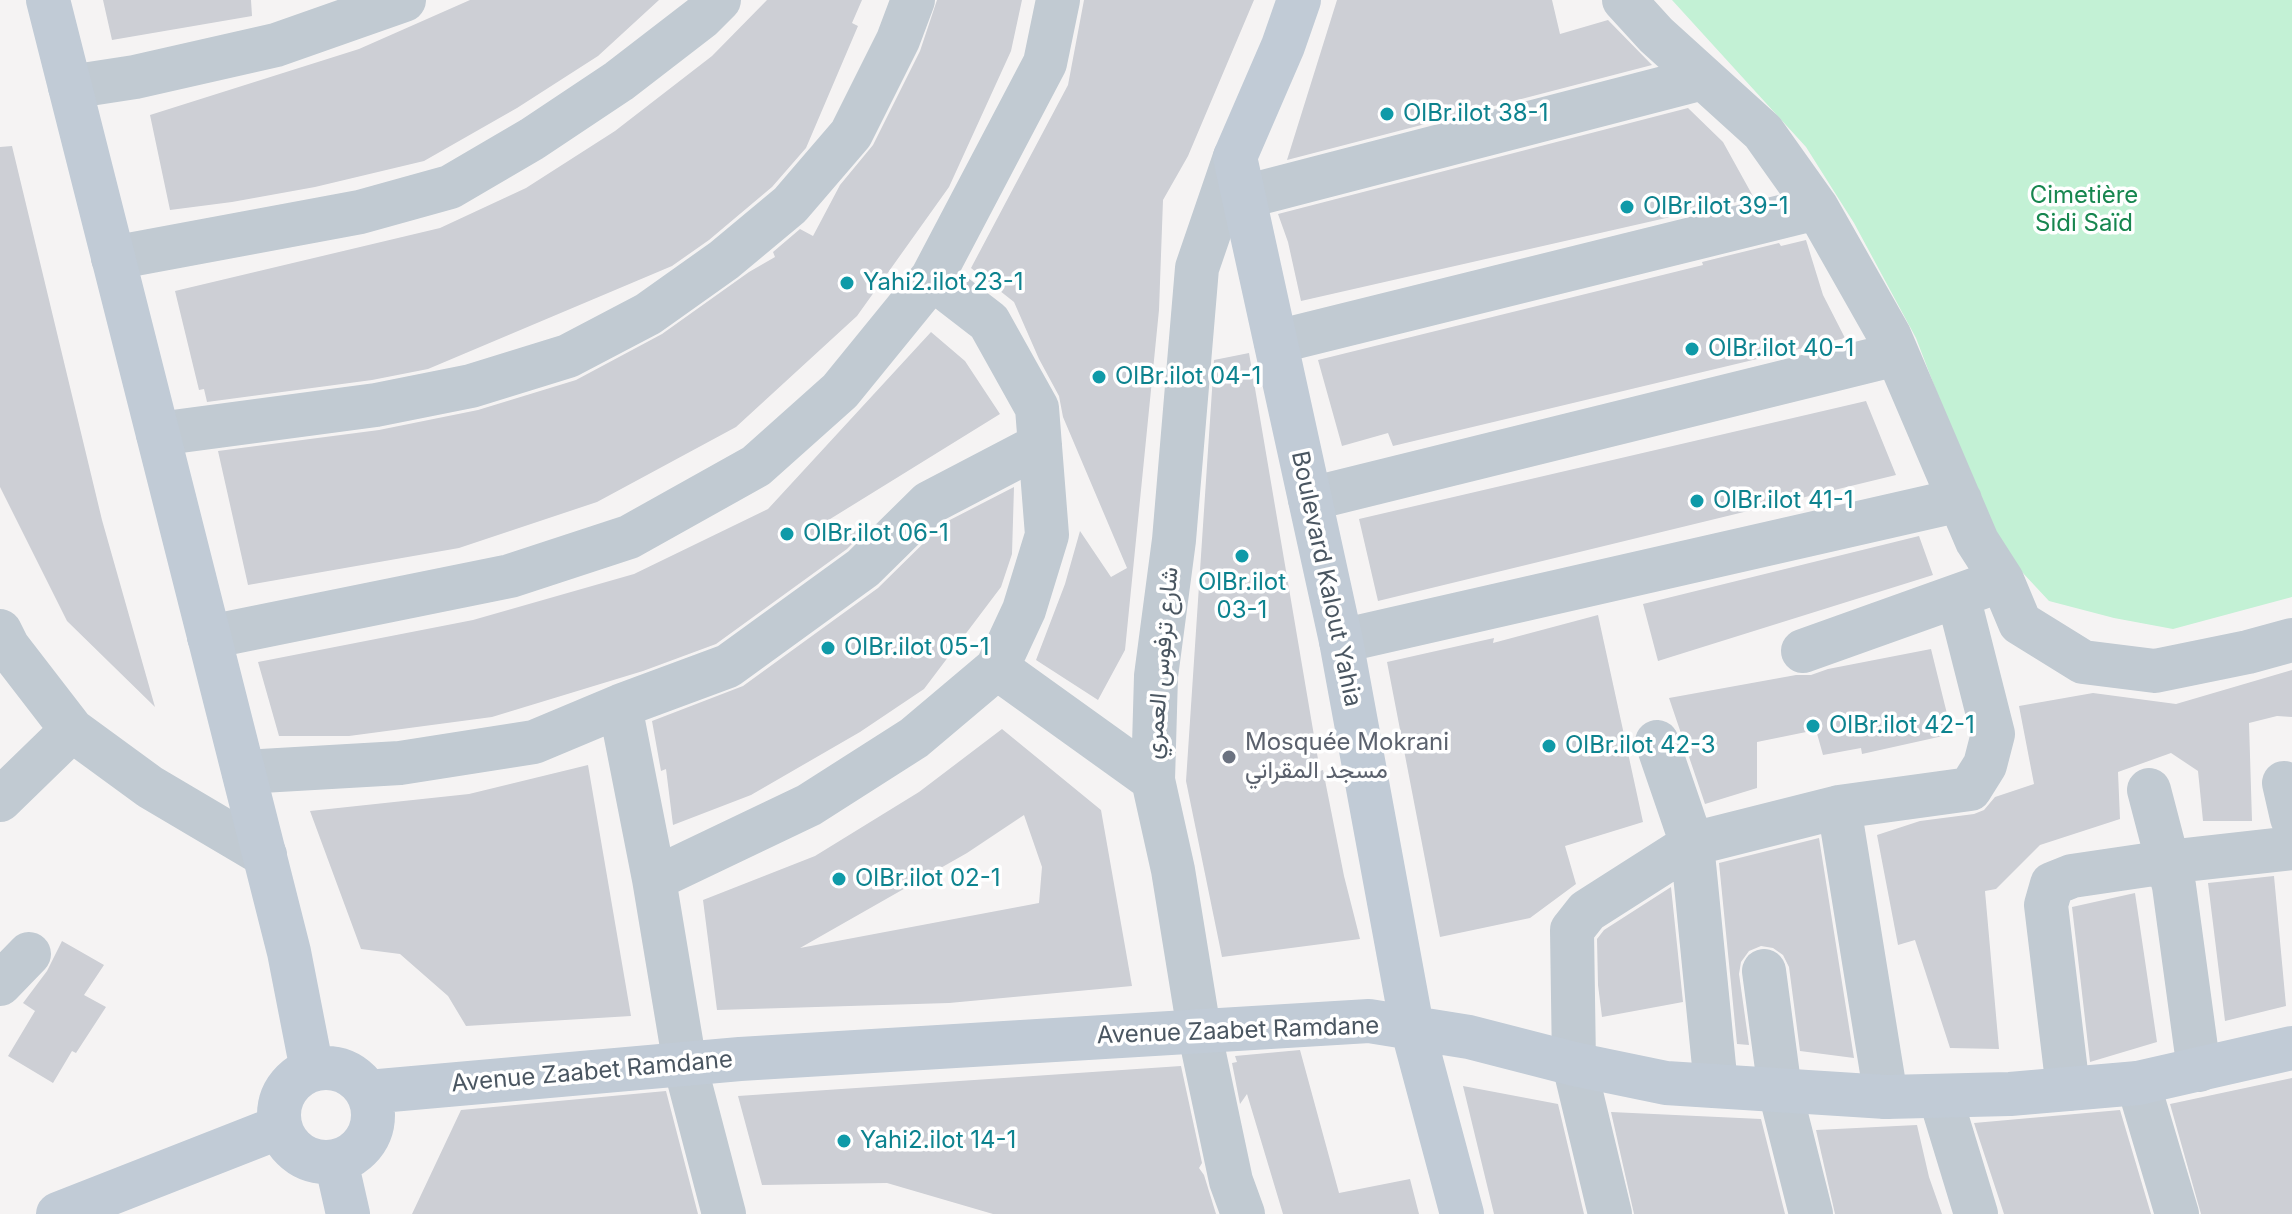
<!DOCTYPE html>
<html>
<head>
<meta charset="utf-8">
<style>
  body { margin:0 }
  canvas { display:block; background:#f5f3f3 }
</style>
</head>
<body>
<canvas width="2292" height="1214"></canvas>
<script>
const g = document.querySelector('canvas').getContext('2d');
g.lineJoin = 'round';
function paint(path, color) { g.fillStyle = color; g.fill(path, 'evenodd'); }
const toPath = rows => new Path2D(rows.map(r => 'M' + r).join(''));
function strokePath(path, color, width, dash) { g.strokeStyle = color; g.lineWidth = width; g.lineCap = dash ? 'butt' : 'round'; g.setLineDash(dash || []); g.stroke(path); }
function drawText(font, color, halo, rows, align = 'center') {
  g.font = font + ' Inter,Vazirmatn,sans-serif'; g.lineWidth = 7; g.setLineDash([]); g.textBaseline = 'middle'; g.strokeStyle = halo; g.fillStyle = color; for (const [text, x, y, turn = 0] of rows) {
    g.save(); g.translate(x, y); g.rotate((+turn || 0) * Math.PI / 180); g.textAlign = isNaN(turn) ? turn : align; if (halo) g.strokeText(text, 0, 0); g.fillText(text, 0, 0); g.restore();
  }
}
paint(toPath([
  [1672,0,2292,0,2292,597,2173,629,2114,618,2049,601,1994,542,1916,338,1854,223,1806,147]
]), '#c3f1d5');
paint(toPath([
  [103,0,251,0,252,16,112,40],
  [470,0,659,0,598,56,517,108,424,161,315,187,232,202,170,210,150,115,359,49],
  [767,0,862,0,852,23,858,26,806,148,772,187,709,240,672,266,428,369,372,380,207,402,204,389,199,390,175,291,440,228,526,188,615,131,712,56],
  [937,0,1022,0,1011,51,949,187,857,316,736,427,597,502,459,548,248,585,218,451,379,430,478,410,576,380,662,334,749,272,775,257,773,252,800,229,813,236,840,185,873,145,920,51],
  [1084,0,1254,0,1188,156,1163,200,1159,310,1125,650,1098,700,1036,660,1065,584,1080,531,1111,577,1127,568,1063,417,1059,396,1039,359,1014,302,971,268,1068,85],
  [1337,0,1552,0,1560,34,1608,20,1652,65,1287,160],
  [1688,108,1723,142,1754,198,1301,301,1288,242,1278,214],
  [12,146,102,520,155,707,67,621,0,487,0,147],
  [1806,240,1823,295,1845,338,1393,446,1388,433,1342,446,1318,360,1703,265,1702,262,1779,243,1781,246],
  [931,332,965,361,1000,414,814,529,821,543,871,525,847,549,716,644,643,671,492,717,349,736,279,736,258,662,473,620,634,574,768,509],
  [1249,353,1320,771,1323,770,1344,876,1360,939,1222,957,1186,781,1214,360],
  [1866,401,1896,475,1378,601,1359,519],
  [1014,487,1012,554,1001,587,924,689,860,732,751,795,673,825,666,769,661,771,652,721,743,686,878,588,944,523],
  [1919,536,1933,575,1658,661,1643,604],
  [1598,615,1643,822,1565,846,1576,884,1530,918,1440,937,1387,662,1494,638,1493,643],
  [1931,649,1952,734,1862,754,1861,748,1823,755,1816,730,1757,742,1757,788,1705,804,1669,698,1796,675,1811,675,1828,669],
  [2292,670,2292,717,2277,716,2249,723,2252,821,2203,821,2198,771,2171,753,2118,772,2120,819,2040,845,1996,889,1985,891,1999,1049,1950,1048,1915,940,1898,945,1877,835,1920,821,1974,814,1984,810,1995,797,2034,784,2019,706,2093,693,2176,704],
  [1002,729,1101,810,1132,986,949,1003,717,1010,703,900,815,856,919,792],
  [1024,815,1042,867,1039,903,800,948,967,853],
  [588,765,631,1016,466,1026,448,996,400,954,361,949,310,811,469,794],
  [1819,838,1854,1058,1800,1051,1789,967,1783,955,1773,948,1761,946,1749,951,1741,962,1739,974,1749,1045,1737,1044,1719,863],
  [2274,876,2286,1006,2225,1021,2208,883],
  [1671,887,1683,1002,1602,1017,1598,985,1597,939,1604,930],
  [2135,893,2157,1042,2090,1062,2072,907],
  [62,941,104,965,84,995,106,1007,76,1053,72,1051,53,1083,8,1056,35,1011,23,1003,47,971],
  [1300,1050,1339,1193,1410,1179,1419,1214,1283,1214,1247,1094,1240,1104,1232,1063,1237,1062,1235,1056],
  [1181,1066,1202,1163,1199,1168,1204,1175,1216,1214,993,1214,887,1183,762,1185,738,1096],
  [2292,1078,2292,1214,2201,1214,2170,1104],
  [1463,1086,1558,1104,1584,1214,1494,1214],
  [666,1091,698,1214,412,1214,461,1110],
  [2120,1110,2151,1214,2004,1214,1974,1123],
  [1611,1112,1761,1119,1785,1214,1634,1214],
  [1917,1125,1929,1177,1942,1214,1835,1214,1816,1130]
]), '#cdcfd5');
strokePath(toPath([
  [1624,0,1656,35,1763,132,1817,208,1889,335,1977,541,2002,580,2020,623,2083,662,2155,671,2248,652,2292,640],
  [70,87,135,77,276,45,404,0],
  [1235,157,1197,268,1174,540,1156,676,1153,780,1173,870,1199,1030,1231,1181,1243,1214],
  [1244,197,1703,78],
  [113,258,360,212,450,187,532,139,619,81,702,17,719,0],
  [1276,342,1817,208],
  [158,434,376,405,471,386,568,356,648,314,724,260,790,205,851,134,898,40,913,0],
  [1310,499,1897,354],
  [0,631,8,647,72,730,150,787,265,855],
  [209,637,510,576,629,537,756,466,840,391,932,278,1045,63,1058,0],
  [1341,641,1960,500],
  [1803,651,1985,586],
  [997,668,1153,780],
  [620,706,654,879,685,1065,724,1214],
  [1657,742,1692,844,1716,1086],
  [244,772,400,763,534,742,620,706,728,666,863,568,929,503,1040,445],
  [2284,783,2292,818],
  [2149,790,2174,886,2199,1070],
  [0,800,72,730],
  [1839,807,1886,1097],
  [654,879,809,805,914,738,997,668,1024,610,1047,535,1037,408,989,322,932,278],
  [1764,971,1780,1091,1811,1214],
  [0,984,29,954],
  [2138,1083,2177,1214],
  [2068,1089,2046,905,2052,884,2072,876,2167,862,2292,848],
  [1940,1096,1976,1214],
  [1610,1214,1574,1064,1572,930,1587,911,1692,844,1839,807,1970,789,1985,765,1993,734,1958,596]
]), '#c1cad2', 44);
strokePath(toPath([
  [48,0,289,952,312,1070],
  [1299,0,1283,46,1235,157,1341,641,1412,1027,1462,1214],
  '279 1115a47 47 0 1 1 94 0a47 47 0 1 1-94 0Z',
  [368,1092,740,1059,1369,1021,1469,1037,1574,1064,1666,1083,1886,1097,2010,1094,2138,1083,2292,1048],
  [336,1161,348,1214],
  [58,1214,280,1127]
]), '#c1cbd6', 44);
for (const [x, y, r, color] of [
  [1387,114,8,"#0f9aa8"],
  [1627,207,8,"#0f9aa8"],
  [847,283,8,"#0f9aa8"],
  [1692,349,8,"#0f9aa8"],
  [1099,377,8,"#0f9aa8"],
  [1697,501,8,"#0f9aa8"],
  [787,534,8,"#0f9aa8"],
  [1242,556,8,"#0f9aa8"],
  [828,648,8,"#0f9aa8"],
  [1813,726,8,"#0f9aa8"],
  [1549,746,8,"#0f9aa8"],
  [1229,757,8,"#6b7280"],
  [839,879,8,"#0f9aa8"],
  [844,1141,8,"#0f9aa8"]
]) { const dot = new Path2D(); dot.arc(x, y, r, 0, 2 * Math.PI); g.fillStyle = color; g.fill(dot); strokePath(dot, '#fff', 3); }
drawText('24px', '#0d838f', '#fff', [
  ["OlBr.ilot 38-1",1403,114],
  ["OlBr.ilot 39-1",1643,207],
  ["Yahi2.ilot 23-1",863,283],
  ["OlBr.ilot 40-1",1708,349],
  ["OlBr.ilot 04-1",1115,377],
  ["OlBr.ilot 41-1",1713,501],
  ["OlBr.ilot 06-1",803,534],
  ["OlBr.ilot",1242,583,"center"],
  ["03-1",1242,611,"center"],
  ["OlBr.ilot 05-1",844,648],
  ["OlBr.ilot 42-1",1829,726],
  ["OlBr.ilot 42-3",1565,746],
  ["OlBr.ilot 02-1",855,879],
  ["Yahi2.ilot 14-1",860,1141]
], 'left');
drawText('24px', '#17864f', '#fff', [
  ["Cimetière",2084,196],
  ["Sidi Saïd",2084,224]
]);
drawText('24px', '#4a5661', '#fff', [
  ["Boulevard Kalout Yahia",1326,579,78],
  ["شارع ترفوس العمري",1162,663,-85],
  ["Avenue Zaabet Ramdane",1238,1031,-2],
  ["Avenue Zaabet Ramdane",592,1072,-5]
]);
drawText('24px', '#5b616d', '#fff', [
  ["Mosquée Mokrani",1245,743],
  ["مسجد المقراني",1245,771]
], 'left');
</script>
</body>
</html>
